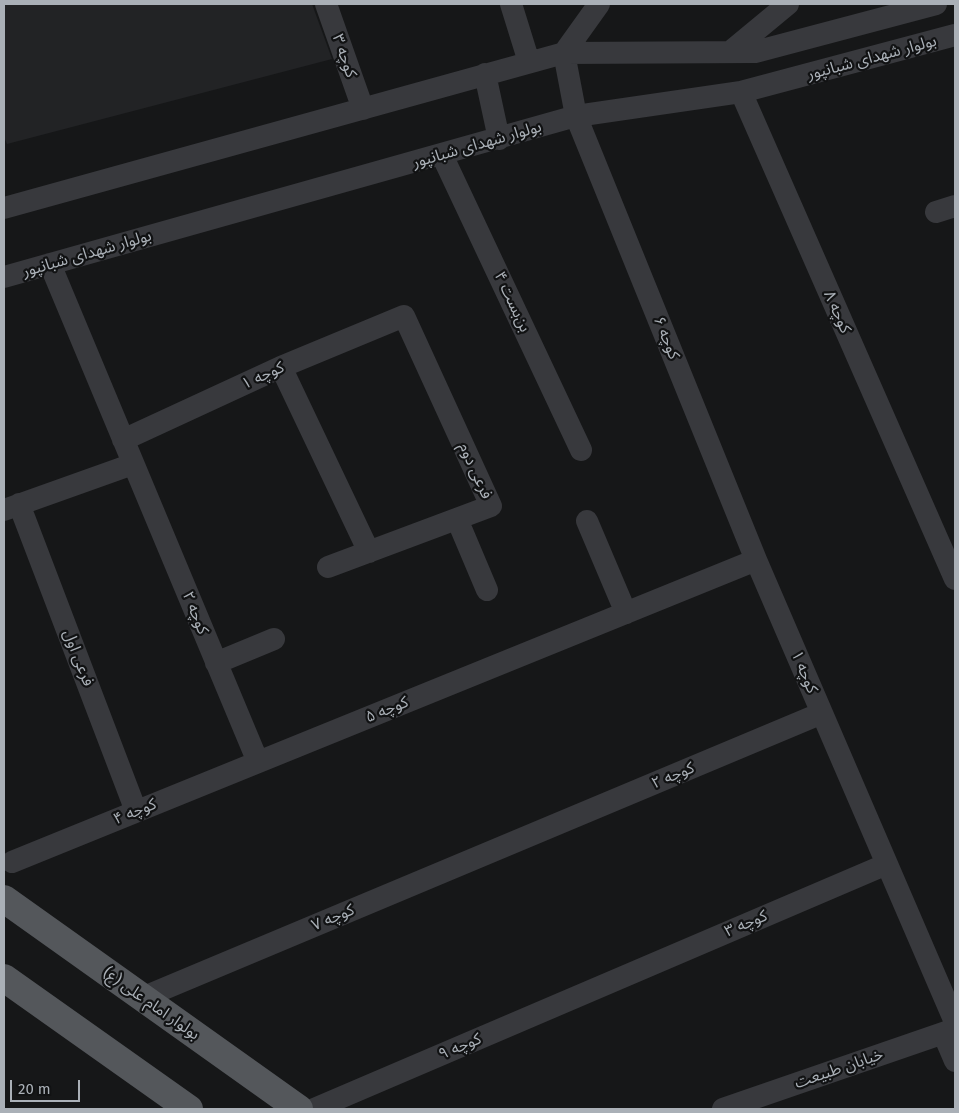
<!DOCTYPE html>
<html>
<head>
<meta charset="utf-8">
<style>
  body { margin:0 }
  #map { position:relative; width:959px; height:1113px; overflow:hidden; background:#161718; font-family:"Fira Sans",sans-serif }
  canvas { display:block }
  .frame { position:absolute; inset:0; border:5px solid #aab0b7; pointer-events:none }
  .scale { position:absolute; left:10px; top:1080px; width:70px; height:22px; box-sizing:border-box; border:2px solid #aab0b7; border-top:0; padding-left:6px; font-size:15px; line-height:18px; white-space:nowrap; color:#aab0b7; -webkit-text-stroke:4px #111213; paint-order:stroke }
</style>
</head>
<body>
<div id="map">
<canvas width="959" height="1113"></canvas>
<div class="frame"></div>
<div class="scale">20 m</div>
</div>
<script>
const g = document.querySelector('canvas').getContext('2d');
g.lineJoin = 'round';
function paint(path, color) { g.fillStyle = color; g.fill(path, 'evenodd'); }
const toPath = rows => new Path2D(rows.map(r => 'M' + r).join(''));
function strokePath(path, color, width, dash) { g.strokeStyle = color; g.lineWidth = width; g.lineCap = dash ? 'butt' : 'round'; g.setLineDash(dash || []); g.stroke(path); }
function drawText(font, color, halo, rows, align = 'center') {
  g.font = font + ' "Fira Sans","Noto Sans Arabic",sans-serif'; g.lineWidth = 4.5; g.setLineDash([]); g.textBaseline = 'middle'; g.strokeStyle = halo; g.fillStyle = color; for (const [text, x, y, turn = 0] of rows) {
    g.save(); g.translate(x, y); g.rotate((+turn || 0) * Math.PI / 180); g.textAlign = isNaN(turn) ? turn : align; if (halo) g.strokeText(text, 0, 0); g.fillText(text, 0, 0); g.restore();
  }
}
paint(toPath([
  [4,4,312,4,332,59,7,144,4,137]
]), '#222325');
strokePath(toPath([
  [326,4,363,109],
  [511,4,529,62],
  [599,4,564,53,576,116,756,560,955,1022],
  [730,52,788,4],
  [485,74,499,139],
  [741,92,955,579],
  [442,155,581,450],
  [4,208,564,53,755,52,936,4],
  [936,212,955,206],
  [50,264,258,762],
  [4,277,576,116,741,92,955,35],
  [281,367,369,552],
  [123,440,281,367,404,316,491,506,328,567],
  [19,504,136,811],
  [4,510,133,464],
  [457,519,487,590],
  [587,521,626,613],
  [216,663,274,639],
  [12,862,756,560],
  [142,998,822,713],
  [943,1033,955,1061],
  [314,1109,887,864],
  [723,1109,955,1029]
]), '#38393d', 22);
strokePath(toPath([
  [4,899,299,1109],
  [4,978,189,1109]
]), '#54575b', 28);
drawText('16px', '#aab0b7', '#111213', [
  ["کوچه ۳",344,56,71],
  ["بولوار شهدای شبانپور",872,58,-15],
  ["بولوار شهدای شبانپور",477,145,-16],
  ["بولوار شهدای شبانپور",87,254,-16],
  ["بن‌بست ۴",512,302,65],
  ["کوچه ۸",837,312,66],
  ["کوچه ۶",666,338,68],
  ["کوچه ۱",263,376,-25],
  ["فرعی دوم",475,471,66],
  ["کوچه ۲",195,613,68],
  ["فرعی اول",78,658,69],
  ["کوچه ۱",804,672,67],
  ["کوچه ۵",387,710,-22],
  ["کوچه ۲",673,776,-23],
  ["کوچه ۴",135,812,-22],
  ["کوچه ۷",333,918,-23],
  ["کوچه ۳",746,924,-23],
  ["بولوار امام علی (ع)",151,1004,35],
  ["کوچه ۹",460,1047,-23],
  ["خیابان طبیعت",839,1069,-19]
]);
</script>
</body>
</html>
